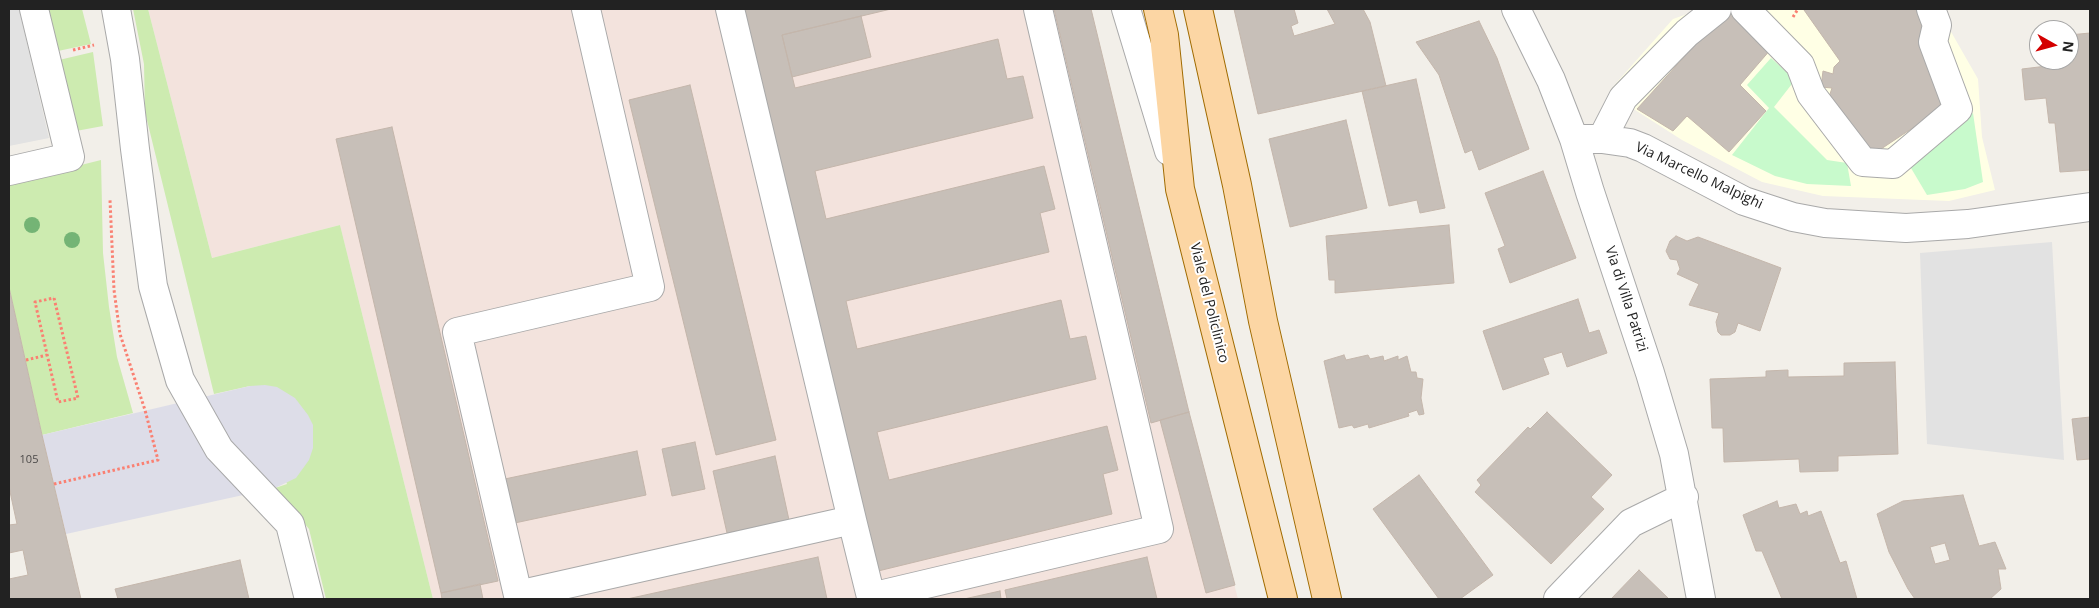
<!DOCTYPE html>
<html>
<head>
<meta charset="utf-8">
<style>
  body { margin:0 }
  #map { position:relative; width:2099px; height:608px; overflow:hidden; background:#f2efe9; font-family:"Open Sans",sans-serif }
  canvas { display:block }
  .frame { position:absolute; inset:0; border:10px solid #222; pointer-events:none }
  .north { position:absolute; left:2029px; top:20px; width:50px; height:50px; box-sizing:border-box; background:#fff; border:1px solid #a7a7a7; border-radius:50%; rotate:97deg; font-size:14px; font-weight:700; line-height:20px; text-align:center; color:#222 }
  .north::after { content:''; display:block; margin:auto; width:18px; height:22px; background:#d40000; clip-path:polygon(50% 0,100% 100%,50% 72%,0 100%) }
</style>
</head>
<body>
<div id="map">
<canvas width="2099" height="608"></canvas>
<div class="frame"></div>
<div class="north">N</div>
</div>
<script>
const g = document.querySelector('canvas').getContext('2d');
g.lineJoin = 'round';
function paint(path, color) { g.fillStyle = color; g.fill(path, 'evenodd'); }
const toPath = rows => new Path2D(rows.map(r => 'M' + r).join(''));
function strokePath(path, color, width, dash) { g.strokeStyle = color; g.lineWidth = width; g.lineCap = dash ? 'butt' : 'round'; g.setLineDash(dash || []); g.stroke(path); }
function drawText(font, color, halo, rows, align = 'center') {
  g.font = font + ' "Open Sans",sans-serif'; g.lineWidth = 4; g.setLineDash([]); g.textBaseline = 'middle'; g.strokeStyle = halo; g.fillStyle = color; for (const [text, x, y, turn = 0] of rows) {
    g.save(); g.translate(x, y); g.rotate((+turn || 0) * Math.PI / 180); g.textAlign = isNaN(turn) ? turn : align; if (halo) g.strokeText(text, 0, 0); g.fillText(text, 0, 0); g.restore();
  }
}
paint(toPath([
  [1694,9,1938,9,1978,79,1982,137,1995,190,1949,201,1823,196,1762,182,1682,140,1632,108,1610,90,1673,19,1690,13]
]), '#ffffe5');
paint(toPath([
  [148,9,1091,9,1189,412,1238,599,433,599,340,225,212,258]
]), '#f3e3dd');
paint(toPath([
  [48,9,82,9,91,44,58,51],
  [133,9,148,9,212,258,340,225,433,599,326,599,309,529,275,488,287,484,250,386,214,394,145,112,144,64],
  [93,52,103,126,76,131,59,60],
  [101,160,103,253,109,307,117,357,133,413,42,435,9,287,9,183]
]), '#cdebb0');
paint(toPath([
  [1771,58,1795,80,1774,107,1827,160,1847,163,1851,186,1807,184,1775,176,1732,155,1769,108,1747,85],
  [1973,113,1983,182,1965,189,1927,195,1908,163]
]), '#c8facc');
paint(toPath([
  [9,9,19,9,49,138,9,146],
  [2052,242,2064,460,1927,444,1920,253]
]), '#e2e2e2');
paint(toPath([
  [265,385,277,387,295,398,308,415,313,425,313,448,309,460,296,478,275,488,66,534,42,435,250,386]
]), '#dddde8');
const building = toPath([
  [740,9,891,9,782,35,795,88,998,39,1007,79,1023,76,1033,118,815,171,826,219,1044,166,1055,209,1040,213,1049,252,846,301,857,349,1061,300,1070,339,1086,336,1096,379,877,432,889,480,1107,426,1118,470,1103,474,1112,514,874,572,740,9],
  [1054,9,1091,9,1189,412,1151,423,1054,9],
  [1234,9,1294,9,1298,23,1291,26,1294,36,1335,24,1327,9,1363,9,1370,22,1386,86,1258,114,1234,9],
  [1806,9,1919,9,1918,10,1922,16,1936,71,1929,74,1947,105,1881,149,1869,148,1829,97,1832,88,1821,87,1823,71,1833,74,1834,67,1840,61,1804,10,1806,9],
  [1728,13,1771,49,1740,85,1766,111,1729,152,1687,116,1673,131,1637,109,1686,55,1682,51,1690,42,1695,45,1728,13],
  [861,16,871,57,792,77,782,35,861,16],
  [1479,21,1497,58,1529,149,1479,170,1472,150,1465,153,1439,75,1416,42,1479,21],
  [2090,33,2090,170,2060,172,2055,123,2049,123,2046,98,2025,100,2022,69,2047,66,2046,60,2069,60,2069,35,2090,33],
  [1416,79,1445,208,1420,213,1417,200,1389,206,1362,91,1416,79],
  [690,85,776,440,716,455,629,100,690,85],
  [1346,120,1367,208,1290,227,1269,139,1346,120],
  [392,127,498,581,441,593,336,139,392,127],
  [1543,171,1576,258,1510,283,1498,249,1505,246,1485,193,1543,171],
  [1449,225,1454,283,1335,293,1335,280,1329,280,1326,236,1449,225],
  [1676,236,1687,241,1698,237,1781,268,1760,331,1738,323,1735,332,1730,335,1721,335,1718,332,1716,322,1719,313,1689,305,1699,284,1677,274,1680,269,1677,260,1670,259,1666,251,1670,241,1676,236],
  [9,287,42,435,81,599,9,599,9,579,28,575,23,550,9,553,9,525,17,524,9,487,9,287],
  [1578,299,1589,333,1599,330,1607,353,1567,367,1562,352,1543,358,1549,374,1503,390,1483,331,1578,299],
  [1344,355,1346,360,1368,355,1370,359,1383,356,1384,361,1398,356,1398,360,1407,356,1411,372,1416,372,1417,378,1423,379,1421,398,1424,414,1419,415,1417,410,1408,413,1409,416,1369,428,1368,424,1354,428,1352,425,1339,428,1324,361,1344,355],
  [1895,362,1898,454,1838,456,1838,471,1800,472,1799,459,1724,462,1723,428,1712,428,1710,379,1766,377,1766,371,1788,370,1788,377,1844,376,1844,363,1895,362],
  [1189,412,1235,585,1206,593,1160,420,1189,412],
  [1547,412,1612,475,1591,497,1604,509,1551,564,1475,492,1481,485,1477,480,1528,427,1530,429,1547,412],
  [2090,417,2090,459,2077,460,2072,419,2090,417],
  [695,442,705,489,672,496,662,449,695,442],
  [637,451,646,495,510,524,500,480,637,451],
  [775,456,789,520,727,533,713,471,775,456],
  [1419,475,1493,575,1460,599,1439,599,1373,509,1419,475],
  [1963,495,1979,546,1995,542,2006,569,1998,569,2001,589,1990,599,1915,599,1908,589,1889,552,1877,514,1903,501,1963,495],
  [1945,543,1950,560,1935,564,1930,547,1945,543],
  [1777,501,1779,508,1796,504,1800,514,1807,511,1808,516,1821,511,1840,563,1846,561,1857,599,1782,599,1762,551,1756,551,1743,515,1777,501],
  [818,557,827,599,627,599,818,557],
  [1147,557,1157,599,1007,599,1005,590,1147,557],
  [240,560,249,599,118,599,115,589,240,560],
  [1639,570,1669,599,1611,599,1639,570],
  [480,584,483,599,442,599,441,593,480,584],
  [1000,591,1001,599,964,599,1000,591]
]);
paint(building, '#c7bfb8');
strokePath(building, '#c4b6ab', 1);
const minor = toPath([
  [116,9,125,59,135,149,153,286,180,380,219,449,290,524,309,599],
  [586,9,650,287,457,332,518,595,852,520,871,597,1159,529,1038,9],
  [730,9,852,520],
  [1126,9,1169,151],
  [1516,9,1551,80,1574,139,1590,192,1650,373,1674,454,1701,599],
  [1745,9,1800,65,1811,94,1863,162,1893,164,1958,109,1933,42,1937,25,1931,9],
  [1574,139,1602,139,1630,143,1643,148,1744,201,1793,217,1825,223,1906,228,1968,224,2090,207],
  [1602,139,1623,98,1687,33,1717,9],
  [9,171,70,157,34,9],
  [1558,599,1631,523,1684,497]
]);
const major = toPath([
  [1158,9,1164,35,1180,189,1283,599],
  [1198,9,1237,185,1263,321,1327,599]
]);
strokePath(minor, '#a9a9a9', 30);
strokePath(major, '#a06b00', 30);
strokePath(toPath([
  [1793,17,1798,9],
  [73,50,94,45],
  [54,298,78,398,58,402,35,302,54,298],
  [26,360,47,355],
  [54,484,158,460,145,410,120,334,114,290,110,200]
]), '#fa8072', 3, [2.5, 2.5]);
strokePath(minor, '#fff', 28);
strokePath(major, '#fcd6a4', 28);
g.fillStyle = '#74b475';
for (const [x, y] of [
  [32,225],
  [72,240]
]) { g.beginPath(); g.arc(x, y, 8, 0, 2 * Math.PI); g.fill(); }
drawText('11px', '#4b4948', null, [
  ["105",29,460]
]);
drawText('14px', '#222', '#fff', [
  ["Via Marcello Malpighi",1699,176,25],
  ["Via di Villa Patrizi",1626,299,72],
  ["Viale del Policlinico",1209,303,76]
]);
</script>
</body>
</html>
